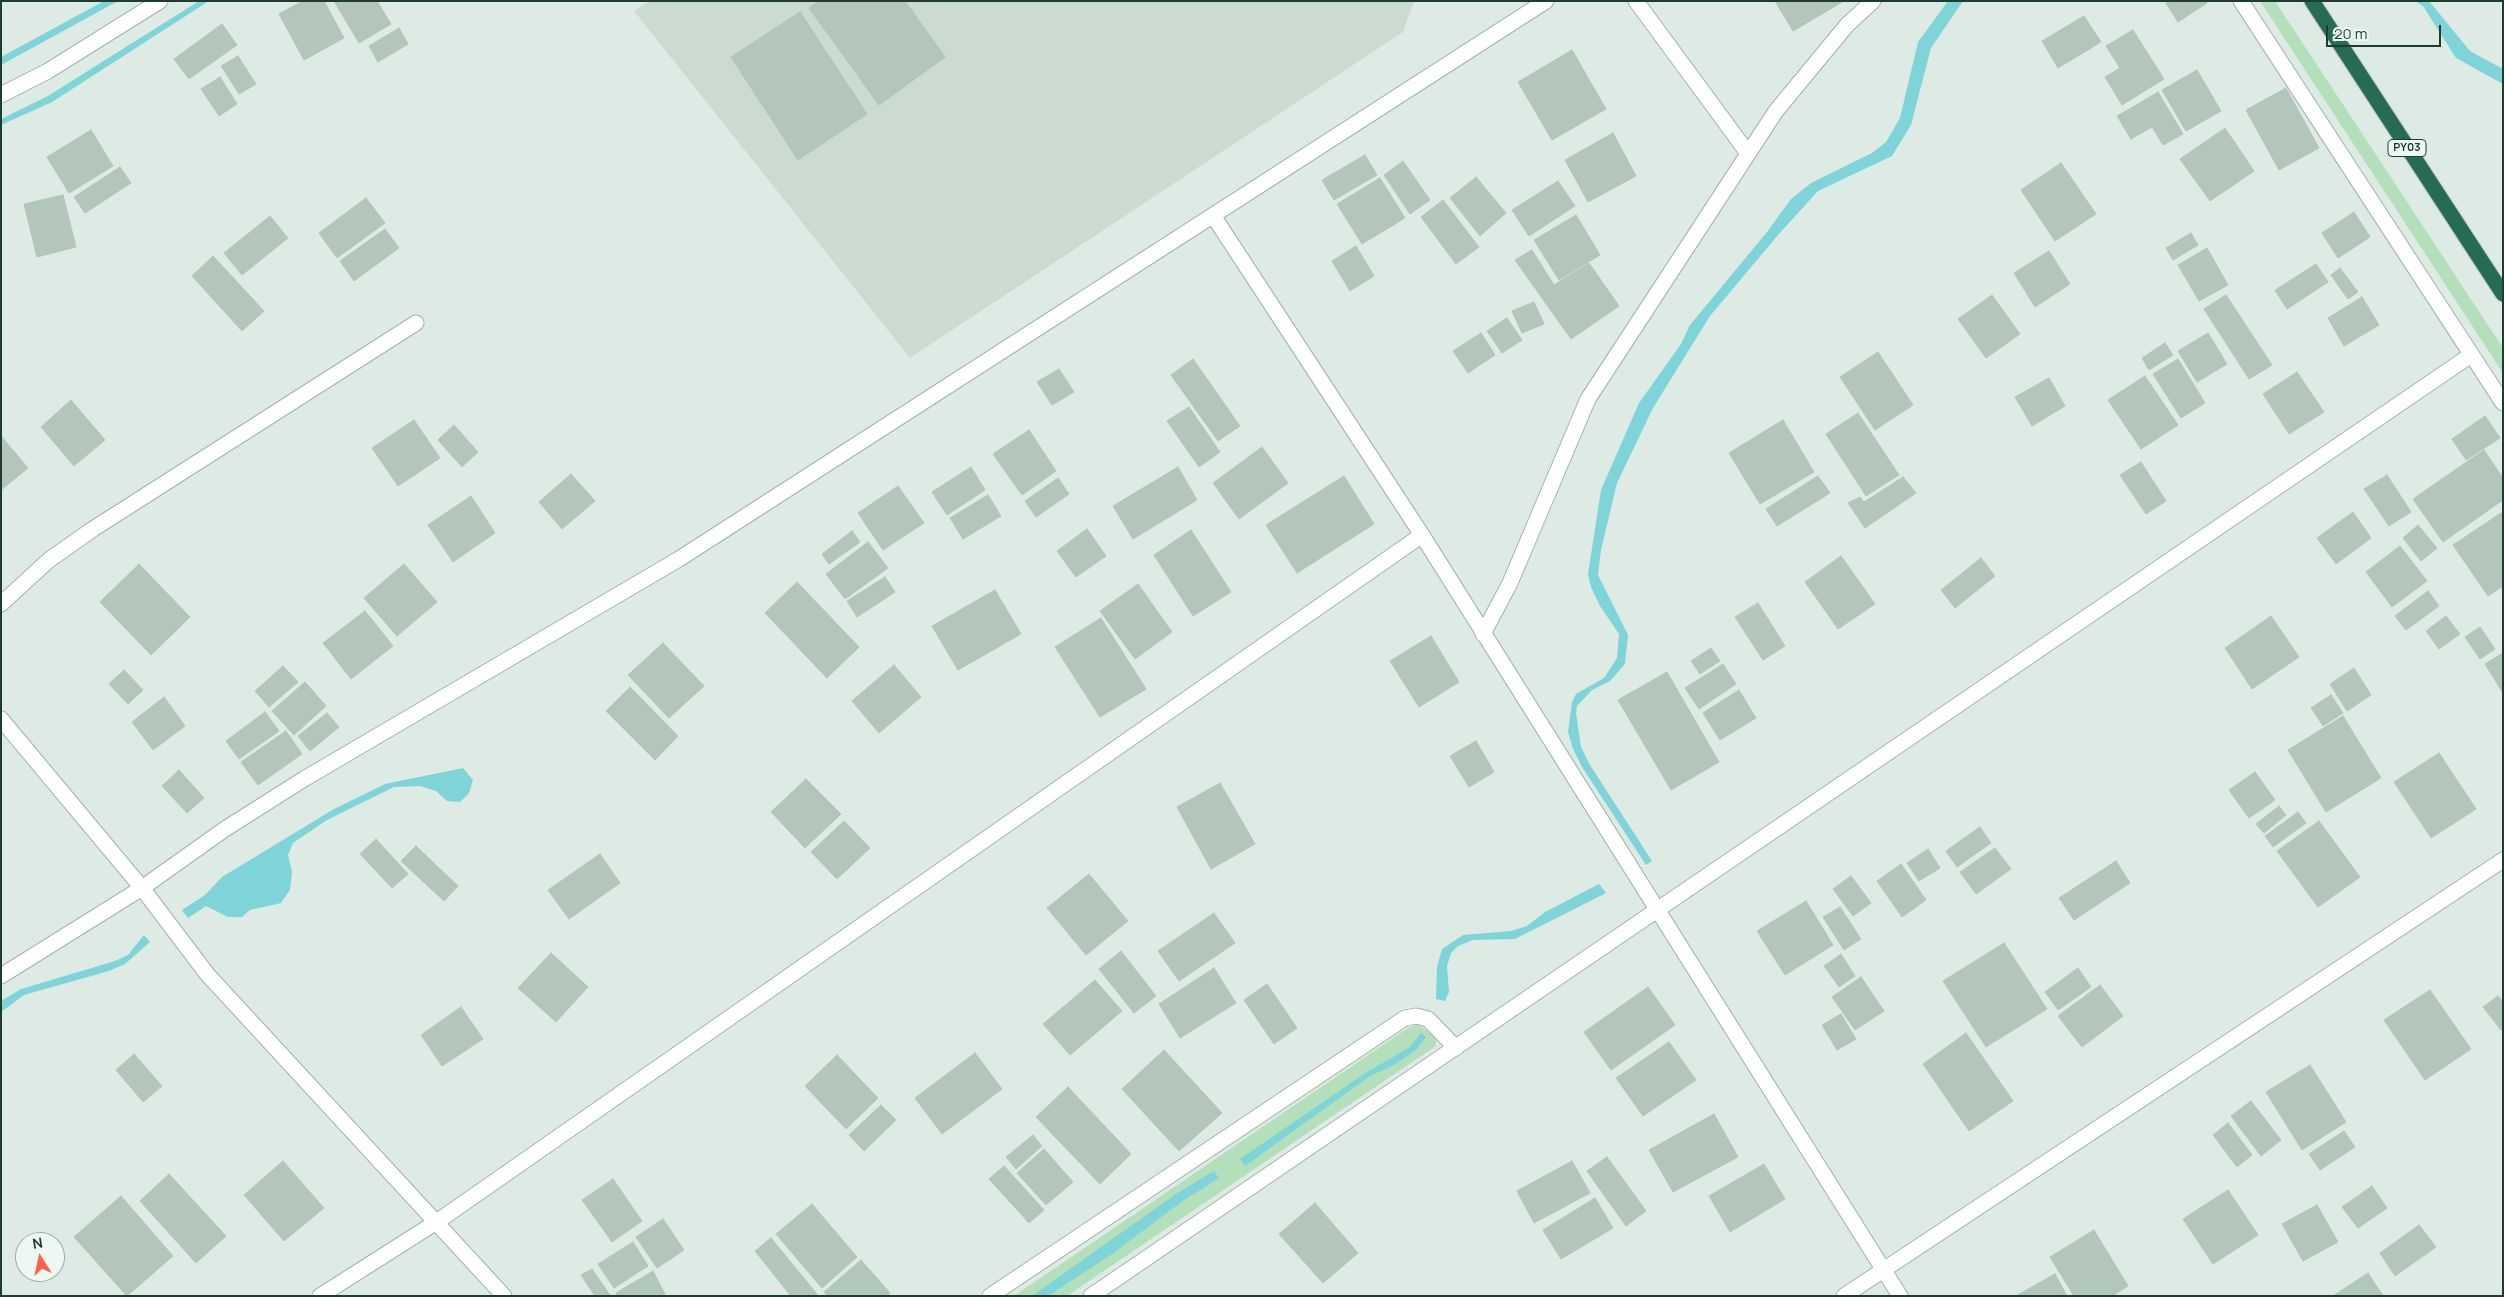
<!DOCTYPE html>
<html>
<head>
<meta charset="utf-8">
<style>
  body { margin:0 }
  #map { position:relative; width:2504px; height:1297px; overflow:hidden; background:#deebe4; font-family:Manrope,sans-serif }
  canvas { display:block }
  .frame { position:absolute; inset:0; border:2px solid #1d3d31; pointer-events:none }
  .north { position:absolute; left:15px; top:1232px; width:50px; height:50px; box-sizing:border-box; background:#eef8f2; border:1px solid #9aada5; border-radius:50%; rotate:350deg; font-size:14px; font-weight:700; line-height:20px; text-align:center; color:#1d3d31 }
  .north::after { content:''; display:block; margin:auto; width:18px; height:22px; background:#ff6048; clip-path:polygon(50% 0,100% 100%,50% 72%,0 100%) }
  .scale { position:absolute; left:2326px; top:25px; width:115px; height:22px; box-sizing:border-box; border:2px solid #1d3d31; border-top:0; padding-left:6px; font-size:15px; line-height:18px; white-space:nowrap; color:#1d3d31; -webkit-text-stroke:4px #eef8f2; paint-order:stroke }
</style>
</head>
<body>
<div id="map">
<canvas width="2504" height="1297"></canvas>
<div class="frame"></div>
<div class="north">N</div>
<div class="scale">20 m</div>
</div>
<script>
const g = document.querySelector('canvas').getContext('2d');
g.lineJoin = 'round';
function paint(path, color) { g.fillStyle = color; g.fill(path, 'evenodd'); }
const toPath = rows => new Path2D(rows.map(r => 'M' + r).join(''));
function strokePath(path, color, width, dash) { g.strokeStyle = color; g.lineWidth = width; g.lineCap = dash ? 'butt' : 'round'; g.setLineDash(dash || []); g.stroke(path); }
function drawText(font, color, halo, rows, align = 'center') {
  g.font = font + ' Manrope,sans-serif'; g.lineWidth = 4.5; g.setLineDash([]); g.textBaseline = 'middle'; g.strokeStyle = halo; g.fillStyle = color; for (const [text, x, y, turn = 0] of rows) {
    g.save(); g.translate(x, y); g.rotate((+turn || 0) * Math.PI / 180); g.textAlign = isNaN(turn) ? turn : align; if (halo) g.strokeText(text, 0, 0); g.fillText(text, 0, 0); g.restore();
  }
}
paint(toPath([
  [650,1,1414,1,1403,32,910,358,634,11]
]), '#ccdbd2');
paint(toPath([
  [2260,1,2275,1,2503,348,2503,373],
  [1418,1024,1436,1038,1436,1045,1433,1048,1067,1296,1014,1296,1408,1028]
]), '#b3dfba');
paint(toPath([
  [104,1,118,1,1,65,1,57],
  [199,1,209,1,52,102,1,125,1,119,48,96],
  [1948,1,1963,1,1931,48,1911,125,1892,156,1818,191,1778,235,1710,316,1653,408,1617,483,1601,550,1598,575,1628,635,1625,664,1610,681,1592,690,1577,706,1576,713,1581,747,1590,765,1652,861,1646,865,1582,767,1573,749,1568,732,1572,702,1576,694,1604,678,1617,658,1619,634,1600,606,1591,587,1588,574,1601,490,1639,403,1681,344,1690,325,1767,232,1791,199,1811,183,1872,153,1886,142,1900,118,1918,42],
  [2415,1,2429,1,2470,51,2503,69,2503,84,2456,58,2423,6],
  [463,768,473,780,469,793,460,802,447,801,436,791,420,786,394,787,327,820,293,843,288,855,292,872,290,890,281,903,250,910,242,917,228,917,206,906,188,918,182,910,205,895,222,877,334,809,385,784],
  [1599,884,1606,893,1515,939,1473,940,1458,946,1451,953,1447,966,1449,992,1445,1001,1436,999,1437,967,1442,949,1463,935,1511,931,1527,926,1545,912],
  [144,935,150,942,125,964,109,971,24,995,1,1012,1,1001,21,989,115,961,128,955],
  [1421,1033,1426,1037,1416,1050,1394,1065,1370,1076,1245,1166,1240,1159,1367,1072,1410,1047],
  [1214,1171,1219,1178,1184,1200,1112,1254,1048,1296,1032,1296,1176,1194]
]), '#7ed4d8');
const building = toPath([
  [303,1,324,1,344,38,304,60,279,14,303,1],
  [334,1,377,1,391,24,359,43,334,1],
  [819,1,905,1,945,57,879,105,809,8,819,1],
  [1775,1,1844,1,1793,31,1775,1],
  [2169,1,2206,1,2207,3,2178,22,2166,3,2169,1],
  [800,12,867,114,798,160,731,57,800,12],
  [2084,16,2101,42,2058,68,2042,41,2084,16],
  [222,24,237,45,189,79,174,59,222,24],
  [399,28,408,44,378,62,369,46,399,28],
  [2133,30,2164,79,2122,105,2105,77,2120,68,2106,46,2133,30],
  [1572,50,1606,109,1552,140,1518,82,1572,50],
  [238,56,256,84,239,94,221,66,238,56],
  [2197,70,2221,111,2186,131,2162,90,2197,70],
  [220,77,237,104,219,116,201,89,220,77],
  [2286,88,2319,148,2279,170,2246,110,2286,88],
  [2158,92,2183,134,2163,145,2138,104,2158,92],
  [2138,104,2152,127,2131,139,2117,116,2138,104],
  [2225,128,2254,171,2210,201,2180,159,2225,128],
  [91,130,113,166,69,193,47,157,91,130],
  [1613,133,1636,176,1588,202,1565,160,1613,133],
  [1365,155,1377,175,1334,200,1322,180,1365,155],
  [1403,161,1430,200,1410,214,1384,175,1403,161],
  [2061,163,2096,214,2055,241,2021,190,2061,163],
  [120,167,131,183,85,213,74,197,120,167],
  [1476,177,1506,213,1480,236,1450,198,1476,177],
  [1380,178,1405,218,1362,244,1337,204,1380,178],
  [1558,181,1575,206,1529,236,1512,210,1558,181],
  [63,195,76,247,37,257,24,204,63,195],
  [366,198,385,223,337,258,319,233,366,198],
  [1443,200,1479,247,1456,264,1421,217,1443,200],
  [2354,212,2370,237,2338,258,2322,233,2354,212],
  [1576,215,1600,255,1559,280,1534,240,1576,215],
  [270,216,288,238,242,275,224,253,270,216],
  [385,229,399,248,354,281,340,261,385,229],
  [2191,233,2198,245,2173,260,2166,248,2191,233],
  [1356,246,1374,276,1350,291,1332,261,1356,246],
  [2207,248,2228,285,2199,301,2178,265,2207,248],
  [1532,250,1554,285,1589,263,1619,306,1571,339,1515,260,1532,250],
  [2049,251,2070,284,2035,307,2014,273,2049,251],
  [213,256,264,311,242,331,192,276,213,256],
  [2316,264,2328,282,2287,309,2275,290,2316,264],
  [2340,268,2358,292,2348,299,2331,275,2340,268],
  [1992,295,2020,334,1986,358,1958,319,1992,295],
  [2226,295,2272,365,2249,379,2204,309,2226,295],
  [2362,297,2379,325,2344,346,2328,318,2362,297],
  [1534,302,1544,324,1522,333,1512,311,1534,302],
  [1507,318,1522,340,1502,353,1487,331,1507,318],
  [1481,333,1495,355,1468,373,1453,351,1481,333],
  [2208,333,2227,364,2197,382,2178,351,2208,333],
  [2165,343,2173,355,2149,370,2142,358,2165,343],
  [1878,352,1913,405,1875,430,1840,377,1878,352],
  [1193,359,1240,426,1218,441,1171,375,1193,359],
  [2178,359,2205,403,2181,418,2153,374,2178,359],
  [1059,369,1074,392,1052,405,1037,382,1059,369],
  [2297,372,2324,412,2289,434,2263,394,2297,372],
  [2145,376,2178,425,2141,449,2108,400,2145,376],
  [2049,378,2065,406,2032,426,2015,397,2049,378],
  [71,400,105,440,74,466,41,427,71,400],
  [1189,407,1220,452,1199,467,1167,421,1189,407],
  [1858,413,1899,475,1866,496,1826,434,1858,413],
  [2485,416,2500,438,2466,460,2452,439,2485,416],
  [414,420,440,458,398,486,372,448,414,420],
  [1783,420,1814,472,1760,504,1729,453,1783,420],
  [454,425,478,452,462,467,438,440,454,425],
  [1029,430,1056,471,1022,495,993,454,1029,430],
  [1,436,28,468,1,490,1,436],
  [1262,447,1288,483,1239,519,1213,483,1262,447],
  [2484,450,2503,478,2503,500,2443,542,2413,499,2484,450],
  [2141,462,2166,501,2146,514,2120,475,2141,462],
  [971,467,985,490,947,515,932,492,971,467],
  [1178,467,1197,500,1133,539,1113,506,1178,467],
  [571,474,595,501,562,529,539,502,571,474],
  [2387,475,2411,512,2389,526,2364,489,2387,475],
  [1344,476,1374,524,1297,573,1266,525,1344,476],
  [1818,476,1830,493,1777,526,1766,509,1818,476],
  [1903,477,1916,493,1865,528,1848,503,1860,497,1864,502,1903,477],
  [1058,478,1069,494,1036,517,1025,501,1058,478],
  [898,486,924,523,883,550,858,513,898,486],
  [988,495,1001,516,963,539,950,518,988,495],
  [471,496,495,533,453,562,428,525,471,496],
  [2353,512,2371,538,2336,564,2317,538,2353,512],
  [2501,513,2503,516,2503,586,2488,596,2453,545,2501,513],
  [2418,525,2437,548,2421,561,2403,538,2418,525],
  [1087,529,1106,556,1076,577,1057,551,1087,529],
  [1191,530,1231,592,1193,616,1154,555,1191,530],
  [852,531,860,542,829,564,822,554,852,531],
  [868,542,888,568,845,599,826,574,868,542],
  [2400,546,2427,581,2392,607,2366,572,2400,546],
  [1841,556,1875,604,1838,629,1805,582,1841,556],
  [1981,558,1995,576,1955,608,1941,590,1981,558],
  [139,564,190,617,151,655,100,602,139,564],
  [404,564,437,602,397,636,364,598,404,564],
  [885,577,895,592,857,617,847,601,885,577],
  [797,582,859,647,827,678,765,613,797,582],
  [1138,584,1172,632,1135,659,1100,611,1138,584],
  [995,590,1021,634,958,670,932,626,995,590],
  [2428,591,2439,606,2406,630,2395,616,2428,591],
  [1758,603,1785,646,1763,660,1735,617,1758,603],
  [365,611,393,646,351,679,323,643,365,611],
  [2271,616,2299,657,2252,689,2225,648,2271,616],
  [2446,616,2460,634,2439,649,2426,631,2446,616],
  [1101,618,1146,689,1100,717,1055,647,1101,618],
  [2480,627,2495,649,2480,659,2465,637,2480,627],
  [1431,636,1459,682,1419,707,1390,661,1431,636],
  [663,643,704,686,669,718,628,675,663,643],
  [1711,648,1720,661,1700,674,1691,661,1711,648],
  [2503,653,2503,693,2485,664,2503,653],
  [1723,664,1736,684,1699,709,1685,688,1723,664],
  [894,665,921,697,879,733,852,701,894,665],
  [283,666,298,682,269,707,255,691,283,666],
  [2354,668,2371,695,2347,711,2330,684,2354,668],
  [124,670,143,690,128,704,109,684,124,670],
  [1667,672,1719,762,1671,790,1618,700,1667,672],
  [305,682,326,706,294,735,272,711,305,682],
  [630,687,678,736,655,760,606,711,630,687],
  [1739,690,1756,718,1720,740,1703,713,1739,690],
  [2331,695,2343,713,2323,726,2311,708,2331,695],
  [164,697,185,726,153,750,132,722,164,697],
  [265,712,279,731,239,759,226,741,265,712],
  [327,713,339,727,310,751,298,736,327,713],
  [2343,716,2381,778,2326,812,2288,750,2343,716],
  [286,731,302,754,258,785,241,762,286,731],
  [1476,741,1494,772,1469,787,1450,756,1476,741],
  [2439,753,2476,809,2431,838,2394,782,2439,753],
  [179,770,204,798,187,813,162,786,179,770],
  [2255,772,2275,800,2249,818,2229,790,2255,772],
  [806,779,841,814,805,848,771,812,806,779],
  [1220,783,1255,844,1211,869,1177,807,1220,783],
  [2279,806,2286,815,2264,833,2256,824,2279,806],
  [2298,812,2306,823,2273,847,2265,836,2298,812],
  [844,821,870,848,837,879,811,852,844,821],
  [2319,821,2360,877,2318,907,2277,851,2319,821],
  [1980,827,1991,843,1957,867,1946,851,1980,827],
  [376,839,408,874,392,888,360,854,376,839],
  [416,846,458,886,444,901,401,861,416,846],
  [1995,848,2011,869,1976,894,1960,872,1995,848],
  [1928,849,1940,868,1919,881,1907,863,1928,849],
  [600,854,620,883,569,919,548,890,600,854],
  [2116,861,2130,883,2074,920,2059,898,2116,861],
  [1901,864,1926,900,1902,917,1877,881,1901,864],
  [1089,874,1128,921,1086,955,1047,908,1089,874],
  [1851,876,1871,903,1853,916,1833,889,1851,876],
  [1806,901,1833,945,1785,975,1757,931,1806,901],
  [1840,907,1861,939,1844,950,1823,917,1840,907],
  [1214,913,1235,943,1179,981,1158,951,1214,913],
  [2004,943,2047,1009,1986,1047,1943,981,2004,943],
  [1121,951,1156,996,1134,1013,1099,969,1121,951],
  [551,953,588,987,556,1022,518,988,551,953],
  [1841,954,1855,976,1839,987,1824,966,1841,954],
  [1214,968,1236,1003,1180,1038,1159,1004,1214,968],
  [2078,968,2091,987,2058,1010,2045,992,2078,968],
  [1861,977,1884,1011,1855,1030,1832,997,1861,977],
  [1095,980,1122,1011,1070,1055,1043,1024,1095,980],
  [1267,984,1297,1028,1274,1044,1244,1000,1267,984],
  [2100,985,2123,1016,2082,1047,2058,1016,2100,985],
  [1648,987,1675,1025,1611,1070,1584,1032,1648,987],
  [2430,990,2471,1049,2425,1080,2384,1020,2430,990],
  [2498,996,2503,1002,2503,1029,2501,1030,2483,1007,2498,996],
  [461,1007,483,1039,442,1066,421,1035,461,1007],
  [1841,1014,1856,1039,1837,1050,1822,1025,1841,1014],
  [1966,1033,2013,1101,1969,1131,1923,1064,1966,1033],
  [1669,1042,1696,1080,1643,1116,1616,1078,1669,1042],
  [1164,1050,1222,1113,1179,1151,1122,1089,1164,1050],
  [975,1053,1002,1089,942,1134,915,1098,975,1053],
  [134,1054,162,1086,143,1102,116,1070,134,1054],
  [837,1055,878,1098,846,1129,805,1086,837,1055],
  [2310,1065,2346,1122,2302,1150,2266,1092,2310,1065],
  [1068,1087,1131,1154,1100,1184,1036,1117,1068,1087],
  [2251,1101,2281,1140,2261,1156,2231,1116,2251,1101],
  [881,1105,896,1120,864,1151,849,1135,881,1105],
  [1714,1114,1738,1157,1673,1192,1649,1150,1714,1114],
  [2228,1123,2252,1155,2237,1167,2213,1135,2228,1123],
  [2344,1131,2355,1147,2320,1170,2309,1154,2344,1131],
  [1033,1135,1042,1146,1016,1169,1006,1157,1033,1135],
  [1044,1149,1073,1182,1046,1205,1017,1173,1044,1149],
  [1607,1157,1646,1211,1626,1226,1587,1171,1607,1157],
  [283,1161,324,1208,284,1241,244,1195,283,1161],
  [1572,1161,1590,1193,1534,1223,1517,1191,1572,1161],
  [1764,1164,1785,1199,1730,1232,1709,1196,1764,1164],
  [1004,1166,1044,1210,1029,1223,989,1179,1004,1166],
  [169,1174,226,1236,196,1263,140,1201,169,1174],
  [613,1179,642,1221,612,1242,582,1200,613,1179],
  [2372,1186,2387,1208,2358,1228,2342,1207,2372,1186],
  [2228,1190,2258,1235,2213,1264,2183,1219,2228,1190],
  [121,1196,173,1256,127,1296,74,1237,121,1196],
  [1595,1198,1613,1228,1561,1259,1543,1230,1595,1198],
  [1315,1203,1358,1253,1323,1283,1279,1234,1315,1203],
  [812,1204,857,1257,822,1288,776,1234,812,1204],
  [2317,1205,2338,1242,2303,1261,2282,1224,2317,1205],
  [663,1219,684,1250,657,1268,636,1237,663,1219],
  [2419,1225,2436,1247,2395,1276,2380,1253,2419,1225],
  [2094,1230,2128,1286,2112,1296,2074,1296,2050,1257,2094,1230],
  [771,1238,817,1294,816,1296,791,1296,755,1251,771,1238],
  [633,1242,648,1266,614,1288,598,1264,633,1242],
  [861,1260,890,1293,887,1296,827,1296,824,1292,861,1260],
  [592,1269,610,1295,609,1296,595,1296,581,1275,592,1269],
  [653,1271,665,1294,662,1296,617,1296,616,1293,653,1271],
  [2368,1273,2383,1296,2333,1296,2368,1273],
  [2055,1274,2067,1296,2016,1296,2055,1274]
]);
paint(building, '#b3c6bc');
strokePath(building, '#afc6ba', 1);
const lane = toPath([
  [990,1296,1405,1018,1416,1016,1428,1019,1456,1048]
]);
const street = toPath([
  [1636,1,1747,152],
  [2241,1,2503,403],
  [1,95,48,71,160,1],
  [1214,217,1422,535,1900,1296],
  [1,604,49,560,93,529,416,323],
  [1483,634,1510,583,1588,399,1776,111,1847,25,1873,1],
  [1,719,142,888,207,974,504,1296],
  [1,976,142,888,225,829,304,779,679,559,1546,1],
  [320,1296,438,1221,1422,535],
  [1091,1296,2471,355],
  [1844,1296,2503,860]
]);
const highway = toPath([
  [2312,1,2503,294]
]);
strokePath(lane, '#a0b3ab', 17);
strokePath(street, '#a0b3ab', 17);
strokePath(highway, '#bbc5c1', 17);
strokePath(lane, '#fff', 15);
strokePath(street, '#fff', 15);
strokePath(highway, '#266c55', 15);
for (const [x, y, w] of [
  [2407,148,38]
]) { const box = new Path2D(); box.roundRect(x - w / 2, y - 8.5, w, 17, 4); g.fillStyle = '#eef8f2'; g.fill(box); strokePath(box, '#1d3d31', 1); }
drawText('bold 11px', '#1d3d31', null, [
  ["PY03",2407,148]
]);
</script>
</body>
</html>
